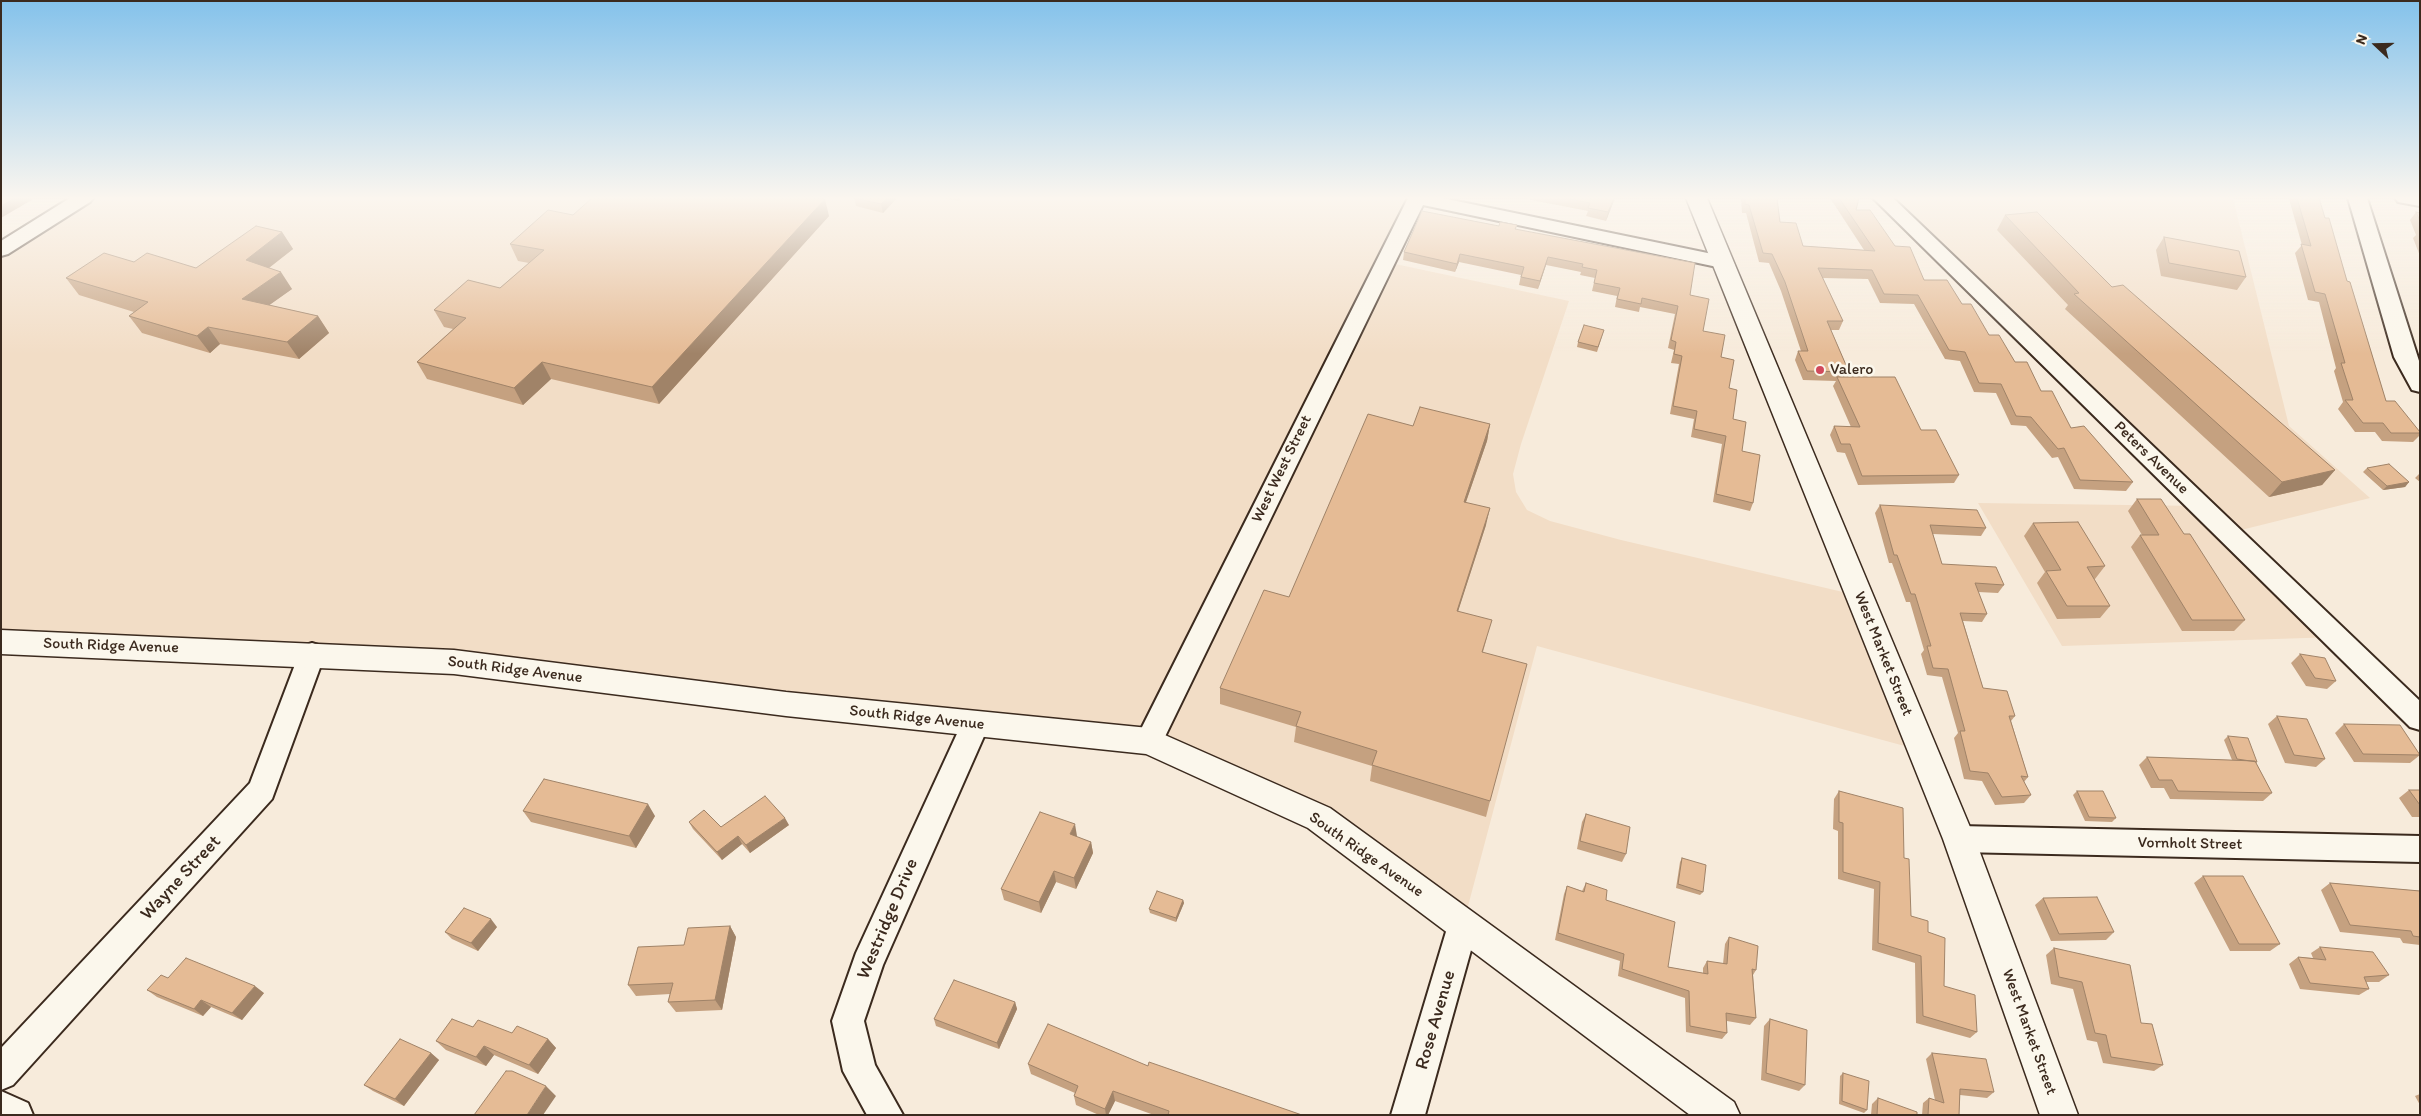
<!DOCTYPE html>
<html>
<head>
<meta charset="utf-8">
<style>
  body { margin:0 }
  #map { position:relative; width:2421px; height:1116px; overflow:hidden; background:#f7ebdb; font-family:Itim,sans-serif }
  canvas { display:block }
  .frame { position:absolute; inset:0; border:2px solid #3b2a1e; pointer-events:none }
  .north { position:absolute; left:2351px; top:20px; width:50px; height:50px; -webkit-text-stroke:4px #fbf7ec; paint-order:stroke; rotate:291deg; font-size:14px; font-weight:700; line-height:20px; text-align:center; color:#3b2a1e }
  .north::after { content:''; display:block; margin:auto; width:18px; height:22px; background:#3b2a1e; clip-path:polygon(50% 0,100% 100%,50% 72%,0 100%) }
</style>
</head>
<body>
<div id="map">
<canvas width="2421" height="1116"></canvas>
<div class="frame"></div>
<div class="north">N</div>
</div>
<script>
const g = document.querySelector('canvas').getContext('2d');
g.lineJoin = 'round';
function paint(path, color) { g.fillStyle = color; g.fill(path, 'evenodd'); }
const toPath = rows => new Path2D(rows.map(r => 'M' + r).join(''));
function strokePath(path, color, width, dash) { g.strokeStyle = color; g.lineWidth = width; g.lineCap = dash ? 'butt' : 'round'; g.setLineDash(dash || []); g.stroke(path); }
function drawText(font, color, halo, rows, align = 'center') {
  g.font = font + ' Itim,sans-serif'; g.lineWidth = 5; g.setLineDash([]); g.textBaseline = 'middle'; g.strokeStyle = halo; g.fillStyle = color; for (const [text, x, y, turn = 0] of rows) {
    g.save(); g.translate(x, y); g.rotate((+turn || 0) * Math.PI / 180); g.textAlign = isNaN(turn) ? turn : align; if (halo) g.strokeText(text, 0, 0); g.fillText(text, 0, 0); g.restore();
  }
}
paint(toPath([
  [83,198,1418,198,1386,262,1569,301,1521,444,1513,474,1516,492,1527,510,1550,521,1621,540,1860,596,1923,751,1537,646,1463,925,1319,818,1149,741,454,662,1,642,1,250],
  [1882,198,2233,198,2289,426,2370,498,2229,533,2336,637,2062,646,1978,503,2200,506]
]), '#f2ddc6');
const street = toPath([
  [70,198,93,198,90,202,8,254,1,256,1,241,70,198],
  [1408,198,1442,198,1722,256,1729,258,1732,262,1729,266,1722,268,1423,205,1159,749,1149,753,1139,749,1135,741,1408,198],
  [1873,198,1893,198,2420,701,2420,730,2410,727,1873,198],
  [2348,198,2367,198,2420,364,2420,392,2412,390,2394,357,2348,198],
  [2395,198,2420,198,2420,206,2398,202,2395,198],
  [312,643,321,646,325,654,272,799,13,1085,1,1090,1,1048,250,783,299,654,303,646,312,643],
  [975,713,985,717,989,725,883,965,864,1021,875,1065,903,1115,867,1115,843,1071,832,1021,856,953,961,725,965,717,975,713],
  [1959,826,2420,836,2420,862,1959,852,1949,848,1944,839,1949,830,1959,826],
  [1463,911,1474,915,1478,925,1425,1115,1391,1115,1448,925,1452,915,1463,911],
  [1,1091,28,1103,33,1115,1,1115,1,1091]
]);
const secondary = toPath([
  [1686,198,1707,198,1975,839,2078,1115,2040,1115,1943,839,1686,198],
  [1,630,454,650,786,692,1149,728,1330,808,1734,1102,1740,1115,1690,1115,1308,828,1146,754,786,716,454,674,1,654,1,630]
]);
strokePath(street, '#3b2a1e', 4);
strokePath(secondary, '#3b2a1e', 3);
paint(street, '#fbf7ec');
paint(secondary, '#fbf7ec');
paint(toPath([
  [854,198,897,198,883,213,856,206],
  [941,198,962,198,959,201],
  [1521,198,1615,198,1606,221,1586,216,1588,211],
  [1632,198,1641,198,1641,199],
  [1733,198,1777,198,1780,222,1803,246,1864,250,1830,198,1859,198,1856,210,1895,246,1924,280,1962,304,1989,335,2041,391,2071,428,2133,482,2126,491,2074,489,2058,457,2052,458,2026,426,2011,425,1996,393,1974,392,1960,361,1945,359,1914,304,1880,303,1868,279,1823,278,1843,321,1839,330,1831,330,1849,372,1847,377,1921,430,1959,475,1954,483,1858,485,1845,453,1837,452,1830,435,1834,426,1851,427,1833,386,1836,381,1803,380,1795,360,1798,351,1801,351,1781,291,1769,263,1759,262,1746,213,1742,213,1741,199],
  [2289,198,2297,198,2325,218,2347,281,2386,401,2420,432,2420,435,2413,442,2382,441,2375,432,2355,432,2338,409,2343,402,2334,371,2336,368,2319,302,2308,300,2295,253,2302,245,2289,199],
  [2416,212,2420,213,2420,256,2413,238,2416,235,2410,220],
  [573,215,829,216,659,404,551,379,523,405,427,379,417,362,453,329,444,327,434,310,500,288,529,263,518,261,510,244],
  [2005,215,2112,287,2335,470,2322,485,2269,497,2065,309,2068,305,1997,230],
  [1517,225,1516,229,1690,295,1703,331,1721,357,1729,388,1733,419,1742,451,1753,503,1750,511,1713,502,1722,444,1691,437,1694,419,1670,414,1679,364,1671,363,1674,350,1668,348,1675,314,1640,307,1639,312,1615,307,1617,296,1592,291,1595,278,1580,275,1581,272,1546,265,1538,289,1519,285,1521,275,1459,262,1455,272,1403,260,1404,252,1499,226],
  [282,232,293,249,269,268,292,289,269,305,318,316,329,333,299,359,220,344,210,353,142,333,129,316,134,312,79,295,66,278,134,262,196,268],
  [2164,237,2246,277,2237,290,2161,276,2156,250],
  [1604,330,1597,352,1577,347,1578,342],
  [1490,424,1487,441,1466,502,1486,525,1458,611,1487,637,1483,652,1490,801,1486,817,1370,781,1372,766,1294,742,1296,727,1220,704,1220,688,1289,597,1413,426],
  [2367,468,2409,482,2405,487,2383,490,2363,472],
  [2420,473,2420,482,2415,478],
  [2137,499,2184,534,2245,620,2234,631,2182,631,2131,547,2140,535,2142,535,2128,511],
  [1880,505,1986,528,1981,536,1933,534,1942,564,2004,585,1998,593,1978,592,1987,614,1982,622,1963,621,1983,688,2015,716,2011,721,2028,777,2024,782,2031,795,2024,803,1995,805,1982,781,1964,779,1954,738,1958,733,1942,677,1927,675,1921,654,1924,650,1910,602,1906,602,1892,563,1889,563,1875,513],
  [2033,523,2105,566,2095,579,2094,579,2110,606,2100,618,2057,619,2037,583,2045,572,2024,536],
  [2300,654,2336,681,2327,689,2306,686,2291,663],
  [2277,716,2325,759,2316,767,2285,763,2268,724],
  [2344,724,2420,755,2410,763,2354,762,2335,733],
  [2228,736,2257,762,2256,763,2272,793,2263,801,2170,799,2164,788,2151,788,2139,765,2147,757,2232,760,2224,740],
  [2409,790,2420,790,2420,817,2412,817,2399,798],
  [1839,791,1904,858,1911,916,1928,932,1944,986,1977,1032,1970,1038,1916,1023,1915,963,1872,950,1874,889,1838,879,1838,831,1833,829,1834,799],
  [2077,791,2116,818,2112,822,2085,821,2073,795],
  [523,811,655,816,636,848,531,822],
  [1586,814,1626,854,1622,862,1577,849,1582,822],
  [689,822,721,827,789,825,750,853,742,844,722,860,693,829],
  [1077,836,1076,837,1091,842,1093,853,1076,889,1056,882,1041,913,1004,900,1001,889],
  [1682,858,1703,892,1700,895,1676,888,1680,862],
  [2203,876,2280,944,2270,951,2230,951,2194,883],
  [1586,883,1606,900,1668,967,1703,973,1703,968,1707,961,1723,964,1725,944,1729,937,1756,970,1753,975,1756,1018,1750,1025,1727,1021,1727,1033,1722,1039,1686,1032,1685,998,1618,976,1620,961,1555,940,1564,894,1567,886,1582,891],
  [2330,883,2420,891,2420,945,2403,943,2400,938,2340,932,2321,890],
  [2043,898,2114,932,2106,940,2051,941,2035,905],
  [1183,900,1184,903,1176,922,1150,913,1149,909],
  [730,926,736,937,722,1010,676,1012,668,1002,670,994,636,996,628,985],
  [497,927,478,951,452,939,445,932],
  [2320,947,2389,975,2379,982,2366,982,2369,989,2359,995,2300,989,2289,964,2298,957,2313,958,2311,953],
  [2054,948,2141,1023,2163,1065,2154,1071,2103,1063,2097,1042,2087,1040,2073,989,2051,984,2046,955],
  [147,990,264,993,242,1020,211,1007,203,1016,157,997],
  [1015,1002,1017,1009,999,1049,936,1026,934,1019],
  [1770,1019,1805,1085,1799,1091,1761,1080,1764,1026],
  [473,1027,548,1039,556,1048,538,1074,494,1055,486,1066,446,1050,436,1041],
  [431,1053,439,1060,404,1106,373,1091,364,1085],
  [1932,1053,1994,1092,1987,1098,1960,1095,1959,1115,1922,1115,1923,1103,1929,1098,1935,1100,1926,1059],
  [1028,1064,1148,1066,1302,1115,1154,1115,1115,1101,1108,1115,1099,1115,1076,1105,1074,1096,1075,1093,1031,1074],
  [1843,1073,1867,1110,1864,1113,1839,1104,1840,1076],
  [2420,1094,2420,1105,2415,1096],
  [1878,1098,1917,1115,1871,1115,1872,1104]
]), '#c5a180');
paint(toPath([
  [15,198,35,198,1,218,1,206],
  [887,198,897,198,883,213,881,204],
  [1614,198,1615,198,1606,221,1608,212],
  [825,199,829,216,659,404,652,387],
  [282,232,293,249,257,277,246,260],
  [1460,254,1459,262,1455,272,1457,264],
  [1548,257,1546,265,1538,289,1540,281],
  [281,272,292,289,254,316,242,299],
  [318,316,329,333,299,359,287,342],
  [208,327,220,344,210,353,197,336],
  [542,362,551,379,523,405,514,388],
  [1490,424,1487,441,1460,519,1464,502],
  [2335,470,2322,485,2269,497,2282,482],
  [2409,482,2405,487,2383,490,2387,486],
  [1490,508,1486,525,1453,627,1457,611],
  [648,804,655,816,636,848,629,836],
  [785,818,789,825,750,853,746,845],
  [1075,824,1077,836,1072,846,1070,834],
  [738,836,742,844,722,860,717,852],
  [1091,842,1093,853,1076,889,1074,878],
  [1054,871,1056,882,1041,913,1039,902],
  [1183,900,1184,903,1176,922,1176,918],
  [491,919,497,927,478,951,471,943],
  [730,926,736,937,722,1010,715,1000],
  [255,986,264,993,242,1020,232,1013],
  [201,1000,211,1007,203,1016,194,1009],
  [1015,1002,1017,1009,999,1049,997,1043],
  [548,1039,556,1048,538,1074,529,1065],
  [484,1046,494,1055,486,1066,476,1057],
  [431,1053,439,1060,404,1106,395,1099],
  [546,1086,556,1096,543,1115,527,1115],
  [1113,1091,1115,1101,1108,1115,1106,1115,1105,1109]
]), '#a08368');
const building = toPath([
  [1,198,15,198,1,206,1,198],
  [592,198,818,198,825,199,652,387,542,362,514,388,417,362,466,318,434,310,468,280,500,288,544,250,510,244,548,210,573,215,592,198],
  [854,198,887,198,881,204,854,198],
  [1565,198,1614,198,1608,212,1588,208,1590,203,1565,198],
  [1745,198,1777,198,1780,222,1796,223,1803,246,1875,251,1839,198,1859,198,1856,210,1870,210,1895,246,1910,247,1924,280,1947,280,1962,304,1971,304,1989,335,1999,335,2015,362,2027,362,2041,391,2052,391,2071,428,2084,426,2133,482,2080,480,2064,448,2058,449,2031,417,2016,416,2001,384,1979,383,1965,352,1949,350,1918,295,1884,294,1872,270,1818,268,1843,321,1827,321,1849,372,1807,371,1798,351,1808,351,1785,282,1772,254,1763,253,1749,205,1745,204,1745,198],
  [2297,198,2319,198,2325,218,2329,218,2347,281,2350,282,2386,401,2395,401,2420,432,2420,433,2391,433,2383,423,2363,423,2345,400,2353,400,2341,363,2345,363,2325,294,2315,292,2301,244,2311,246,2297,198],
  [1422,211,1499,226,1500,222,1517,225,1515,229,1695,263,1690,295,1709,299,1703,331,1725,335,1721,357,1734,360,1729,388,1737,390,1733,419,1746,422,1742,451,1760,455,1753,503,1716,494,1726,436,1694,429,1697,411,1673,406,1682,356,1674,354,1676,342,1671,340,1678,306,1642,298,1641,304,1617,299,1620,288,1594,283,1597,270,1582,267,1583,264,1548,257,1540,281,1521,277,1524,267,1460,254,1457,264,1404,252,1422,211],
  [2037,212,2112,287,2123,285,2335,470,2282,482,2074,294,2079,293,2005,215,2037,212],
  [2416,212,2420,213,2420,221,2416,212],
  [256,226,282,232,246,260,281,272,242,299,318,316,287,342,208,327,197,336,129,316,148,302,66,278,104,253,134,262,147,253,196,268,256,226],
  [2164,237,2239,251,2246,277,2169,263,2164,237],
  [1584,325,1604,330,1598,347,1578,342,1584,325],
  [1837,377,1895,377,1921,430,1936,430,1959,475,1862,476,1850,444,1841,444,1834,426,1860,427,1837,377],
  [1420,407,1490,424,1464,502,1490,508,1457,611,1492,620,1482,652,1527,664,1490,801,1372,765,1377,751,1296,726,1301,712,1220,688,1264,590,1289,597,1368,414,1413,426,1420,407],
  [2389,464,2409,482,2387,486,2367,468,2389,464],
  [2137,499,2161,499,2184,534,2190,534,2245,620,2192,620,2140,535,2159,535,2137,499],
  [1880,505,1977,510,1986,528,1930,525,1942,564,1996,567,2004,585,1975,583,1987,614,1960,613,1983,688,2007,691,2015,716,2009,716,2028,777,2021,776,2031,795,2002,797,1988,773,1970,771,1960,731,1965,731,1948,669,1933,668,1927,646,1931,646,1915,594,1911,594,1897,555,1894,555,1880,505],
  [2078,522,2105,566,2087,567,2110,606,2067,606,2046,571,2061,570,2033,523,2078,522],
  [2300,654,2325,658,2336,681,2315,678,2300,654],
  [2277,716,2307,719,2325,759,2294,755,2277,716],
  [2344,724,2400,725,2420,755,2363,754,2344,724],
  [2228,736,2248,738,2257,762,2237,759,2228,736],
  [2147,757,2255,761,2272,793,2178,791,2172,780,2159,780,2147,757],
  [544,779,648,804,629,836,523,811,544,779],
  [2409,790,2420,790,2420,805,2409,790],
  [1839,791,1903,808,1904,858,1909,859,1911,916,1928,921,1928,932,1945,938,1944,986,1975,995,1977,1032,1923,1016,1921,956,1878,943,1880,882,1843,872,1843,823,1839,822,1839,791],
  [2077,791,2103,791,2116,818,2089,817,2077,791],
  [765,796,785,818,746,845,738,836,717,852,689,822,704,810,721,827,765,796],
  [1040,812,1075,824,1070,834,1091,842,1074,878,1054,871,1039,902,1001,889,1040,812],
  [1586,814,1630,827,1626,854,1580,841,1586,814],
  [1682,858,1706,865,1703,892,1678,884,1682,858],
  [2203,876,2243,876,2280,944,2239,944,2203,876],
  [1586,883,1607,890,1606,900,1675,922,1668,967,1708,974,1707,961,1727,964,1729,937,1758,946,1756,970,1752,969,1756,1018,1726,1013,1727,1033,1690,1026,1689,991,1622,969,1624,954,1558,933,1567,886,1584,892,1586,883],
  [2330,883,2420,891,2420,937,2413,936,2411,931,2350,925,2330,883],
  [1157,891,1183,900,1176,918,1149,909,1157,891],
  [2097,897,2114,932,2059,934,2043,898,2097,897],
  [464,908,491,919,471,943,445,932,464,908],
  [730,926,715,1000,668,1002,673,983,628,985,638,947,684,945,688,928,730,926],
  [2320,947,2373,952,2389,975,2364,977,2369,989,2310,983,2298,957,2326,960,2320,947],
  [2054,948,2130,965,2141,1023,2152,1024,2163,1065,2111,1057,2106,1035,2095,1033,2082,982,2059,977,2054,948],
  [186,958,255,986,232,1013,201,1000,194,1009,147,990,161,975,168,978,186,958],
  [954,980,1015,1002,997,1043,934,1019,954,980],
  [452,1019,473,1027,478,1020,512,1033,517,1026,548,1039,529,1065,484,1046,476,1057,436,1041,452,1019],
  [1770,1019,1807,1030,1805,1085,1766,1073,1770,1019],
  [1048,1024,1148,1066,1149,1062,1302,1115,1168,1115,1169,1111,1113,1091,1105,1109,1074,1096,1078,1086,1028,1064,1048,1024],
  [400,1039,431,1053,395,1099,364,1085,400,1039],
  [1932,1053,1986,1059,1994,1092,1960,1089,1959,1115,1928,1115,1929,1098,1944,1103,1932,1053],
  [506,1071,512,1071,546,1086,527,1115,474,1115,506,1071],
  [1843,1073,1869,1081,1867,1110,1842,1101,1843,1073],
  [1878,1098,1917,1112,1917,1115,1877,1115,1878,1098]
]);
paint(building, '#e5bb95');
strokePath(building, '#a08368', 1);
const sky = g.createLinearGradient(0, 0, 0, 354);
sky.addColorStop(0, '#84c2eb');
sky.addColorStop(0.56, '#fbf6ef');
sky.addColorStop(1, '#fbf6ef00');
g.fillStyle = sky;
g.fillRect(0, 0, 2421, 354);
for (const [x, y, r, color] of [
  [1820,370,5,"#d1495b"]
]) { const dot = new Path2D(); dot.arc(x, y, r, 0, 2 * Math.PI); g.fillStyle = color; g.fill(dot); strokePath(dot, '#fbf7ec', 2); }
drawText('16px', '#3b2a1e', '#fbf7ec', [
  ["Valero",1830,370]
], 'left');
drawText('16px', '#3b2a1e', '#fbf7ec', [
  ["Peters Avenue",2151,458,44],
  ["West West Street",1282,469,-64],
  ["South Ridge Avenue",111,646,2],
  ["West Market Street",1883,654,68],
  ["South Ridge Avenue",515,670,7],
  ["South Ridge Avenue",917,718,6],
  ["Vornholt Street",2190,844,1],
  ["South Ridge Avenue",1366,855,35],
  ["West Market Street",2029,1032,70]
]);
drawText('19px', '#3b2a1e', '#fbf7ec', [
  ["Wayne Street",181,878,-47],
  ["Westridge Drive",888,919,-67],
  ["Rose Avenue",1436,1020,-74]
]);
</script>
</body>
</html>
